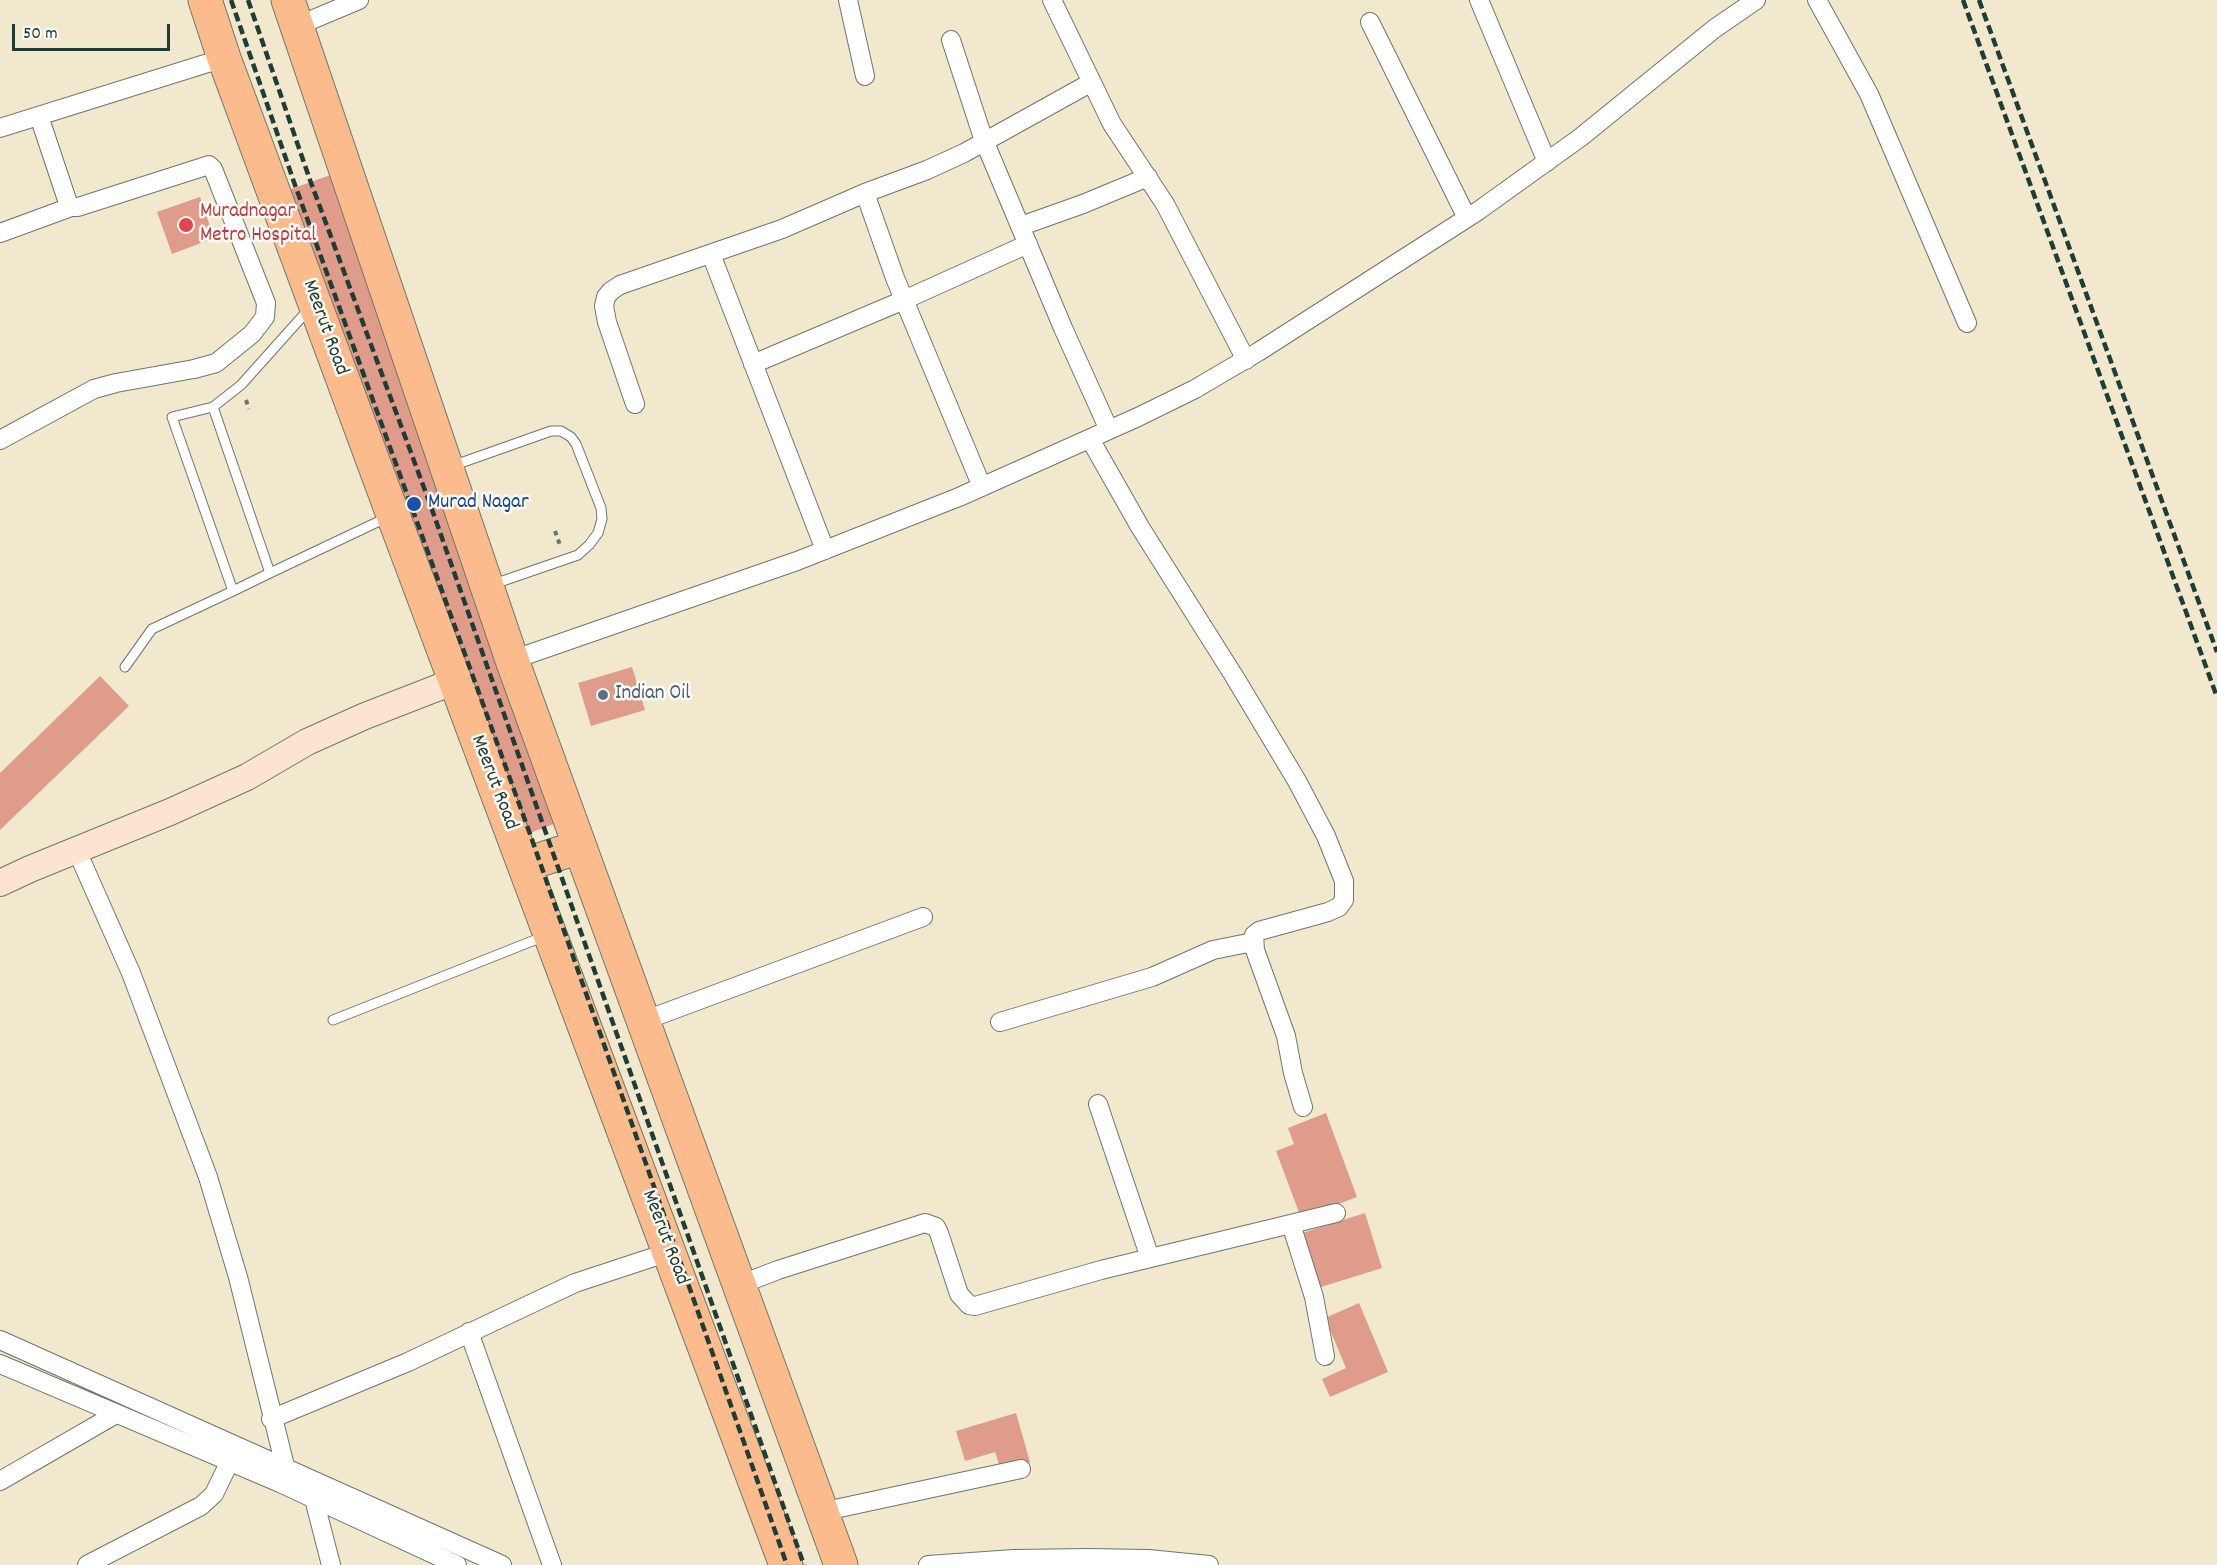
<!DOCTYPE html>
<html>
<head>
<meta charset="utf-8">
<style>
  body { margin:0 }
  #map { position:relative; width:2217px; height:1565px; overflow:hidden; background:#f1e8ce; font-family:Dekko,sans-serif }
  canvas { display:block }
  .scale { position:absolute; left:12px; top:24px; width:158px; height:27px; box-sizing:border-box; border:3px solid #1f3d34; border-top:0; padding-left:8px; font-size:18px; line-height:21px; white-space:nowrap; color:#1f3d34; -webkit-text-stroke:4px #fdfcf7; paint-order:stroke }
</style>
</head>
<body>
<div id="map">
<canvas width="2217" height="1565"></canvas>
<div class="scale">50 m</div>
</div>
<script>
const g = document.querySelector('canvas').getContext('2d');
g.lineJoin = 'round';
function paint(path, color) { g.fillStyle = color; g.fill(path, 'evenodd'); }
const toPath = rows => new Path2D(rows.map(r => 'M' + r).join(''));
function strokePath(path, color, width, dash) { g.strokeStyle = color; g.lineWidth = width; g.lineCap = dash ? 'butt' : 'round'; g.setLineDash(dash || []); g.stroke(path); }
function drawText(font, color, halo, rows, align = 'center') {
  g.font = font + ' Dekko,sans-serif'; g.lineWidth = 5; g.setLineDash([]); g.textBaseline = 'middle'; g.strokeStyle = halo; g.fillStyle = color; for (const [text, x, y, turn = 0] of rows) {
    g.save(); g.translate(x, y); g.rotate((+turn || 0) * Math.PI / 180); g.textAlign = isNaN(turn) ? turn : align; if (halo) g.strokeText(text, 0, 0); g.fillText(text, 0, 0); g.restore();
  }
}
paint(toPath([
  [333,174,567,819,506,842,272,196],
  [200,197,214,238,172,254,157,212],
  [632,667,645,710,591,726,578,683],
  [100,676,129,706,0,830,0,773],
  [1326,1113,1357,1197,1301,1218,1276,1151,1294,1144,1288,1128],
  [1365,1213,1382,1268,1318,1288,1302,1233],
  [1359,1303,1388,1372,1330,1397,1322,1379,1346,1368,1325,1318],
  [1016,1413,1030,1462,1001,1471,995,1452,965,1461,956,1431]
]), '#e09c8b');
const lane = toPath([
  [309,309,241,385,213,407,270,573,388,517],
  [213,407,172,417,233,591,270,573],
  [452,466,551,431,561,431,571,437,576,444,601,508,602,519,598,533,589,545,578,555,491,585],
  [125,667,152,629,233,591],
  [333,1020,545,936]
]);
const street = toPath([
  [848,0,865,76],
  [1052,0,1112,124,1165,204,1246,360],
  [1479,0,1547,162],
  [1817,0,1869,94,1967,323],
  [1370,22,1467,218],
  [297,26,359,0],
  [951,40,983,138,1063,328,1109,430],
  [0,128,224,58],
  [865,193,895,278,982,487],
  [1021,226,1083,204,1148,177],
  [0,233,71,207],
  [711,254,825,550],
  [753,364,904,300,1028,244],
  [635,404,607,322,604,306,606,297,611,291,620,285,782,229,865,193,927,170,964,153,1092,82],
  [1090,439,1140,527,1234,676,1297,781,1326,836,1344,881,1344,900,1339,907,1328,912,1259,931,1254,935,1255,950,1286,1036,1293,1073,1303,1107],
  [0,440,94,389,116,383,194,369,216,363,252,334,265,317,266,303,213,169,209,165,78,207,71,207,68,203,39,116],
  [512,660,797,561,959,497,1138,417,1195,389,1258,352,1478,211,1581,137,1714,29,1756,0],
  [77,851,131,973,208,1177,238,1277,285,1466],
  [643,1021,923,917],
  [1000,1022,1152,977,1213,950,1253,942],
  [1098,1104,1150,1258],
  [1291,1224,1314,1297,1325,1356],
  [739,1285,778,1270,925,1223,936,1227,939,1233,959,1294,969,1305,975,1306,1101,1270,1336,1213],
  [469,1332,552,1565],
  [0,1340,502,1565],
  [0,1364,280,1483,457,1565],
  [271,1419,408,1362,575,1283,669,1252],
  [0,1481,116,1414],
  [314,1499,331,1565],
  [821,1512,1021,1469],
  [87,1565,201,1506,214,1494,229,1463],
  [928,1565,1014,1559,1088,1558,1148,1559,1209,1565]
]);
const secondary = toPath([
  [0,883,30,869,170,812,247,777,307,742,365,716,455,681]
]);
const highway = toPath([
  [205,0,224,58,393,515,786,1565],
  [288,0,512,660,841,1565],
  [524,865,579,847]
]);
strokePath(lane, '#68796a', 11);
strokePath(street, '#68796a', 20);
strokePath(secondary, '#68796a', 28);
strokePath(highway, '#68796a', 35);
strokePath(toPath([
  [246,400,249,409],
  [555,531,561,548]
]), '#68796a', 4, [4.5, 4.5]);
strokePath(lane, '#fff', 9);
strokePath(street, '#fff', 18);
strokePath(secondary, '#fde4d1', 26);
strokePath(highway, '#fbbb8d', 33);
strokePath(toPath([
  [231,0,295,185,530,834,787,1565],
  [248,0,310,180,430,504,804,1565],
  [1963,0,2217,697],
  [1979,0,2217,652]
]), '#1f3d34', 4.5, [9, 4.5]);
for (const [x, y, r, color] of [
  [186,225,8,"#e0444e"],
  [414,504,8,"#1a4fb4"],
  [603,695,6,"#5c6f8a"]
]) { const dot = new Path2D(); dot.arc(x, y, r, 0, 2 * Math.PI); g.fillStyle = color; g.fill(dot); strokePath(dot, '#fdfcf7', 2); }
drawText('21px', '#be3a42', '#fdfcf7', [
  ["Muradnagar",200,213],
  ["Metro Hospital",200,237]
], 'left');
drawText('21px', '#1f3d34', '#fdfcf7', [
  ["Meerut Road",324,328,70],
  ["Meerut Road",493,783,69],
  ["Meerut Road",664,1238,69]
]);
drawText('21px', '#164399', '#fdfcf7', [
  ["Murad Nagar",428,504]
], 'left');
drawText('21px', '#4e5e75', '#fdfcf7', [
  ["Indian Oil",615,695]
], 'left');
</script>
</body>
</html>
